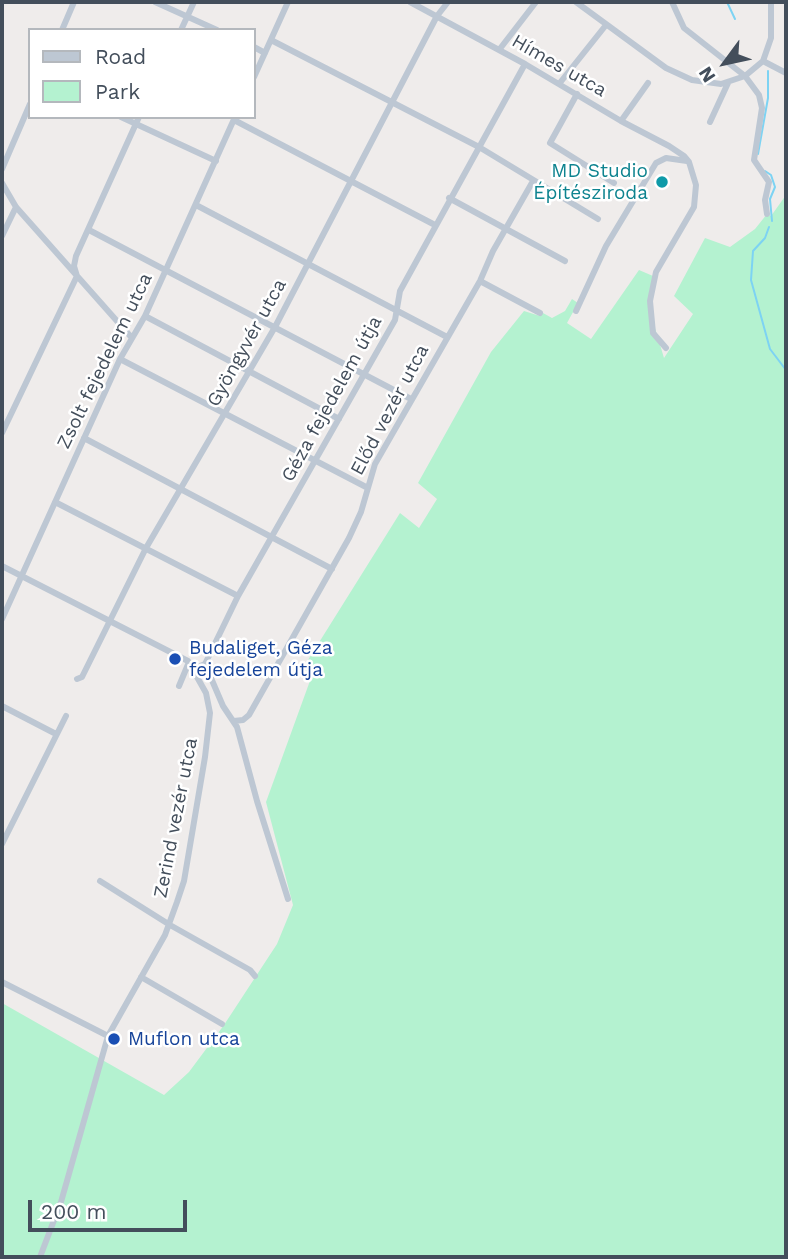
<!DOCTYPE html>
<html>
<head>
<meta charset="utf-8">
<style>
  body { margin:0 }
  #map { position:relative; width:788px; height:1259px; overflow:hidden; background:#efeceb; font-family:"Work Sans",sans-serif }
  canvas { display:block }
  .frame { position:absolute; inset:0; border:4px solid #434e5b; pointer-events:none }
  .legend { position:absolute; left:28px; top:28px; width:228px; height:91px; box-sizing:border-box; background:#fff; border:2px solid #b4b8bd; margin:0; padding:9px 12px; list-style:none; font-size:21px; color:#434e5b }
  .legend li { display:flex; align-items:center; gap:14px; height:35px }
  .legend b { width:35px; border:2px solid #b4b8bd }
  .north { position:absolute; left:690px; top:28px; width:70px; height:70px; -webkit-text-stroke:5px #fff; paint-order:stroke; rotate:237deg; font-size:19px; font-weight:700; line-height:28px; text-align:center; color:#434e5b }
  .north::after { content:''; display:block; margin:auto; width:24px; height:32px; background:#434e5b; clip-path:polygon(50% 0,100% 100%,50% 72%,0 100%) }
  .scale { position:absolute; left:28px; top:1200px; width:159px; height:32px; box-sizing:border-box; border:4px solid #434e5b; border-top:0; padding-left:9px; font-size:21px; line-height:24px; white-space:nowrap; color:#434e5b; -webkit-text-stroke:5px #fff; paint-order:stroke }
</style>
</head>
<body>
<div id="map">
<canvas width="788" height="1259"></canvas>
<div class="frame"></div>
<ul class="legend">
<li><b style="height:9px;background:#bdc7d3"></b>Road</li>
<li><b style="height:19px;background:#b4f2d0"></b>Park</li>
</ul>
<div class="north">N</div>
<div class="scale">200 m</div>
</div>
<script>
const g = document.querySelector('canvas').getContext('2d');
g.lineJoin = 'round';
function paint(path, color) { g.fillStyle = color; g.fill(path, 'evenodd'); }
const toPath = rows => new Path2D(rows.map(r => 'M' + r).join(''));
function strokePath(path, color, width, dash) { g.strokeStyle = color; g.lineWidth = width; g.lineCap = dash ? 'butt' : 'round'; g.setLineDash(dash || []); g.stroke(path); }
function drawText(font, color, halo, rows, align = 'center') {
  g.font = font + ' "Work Sans",sans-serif'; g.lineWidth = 5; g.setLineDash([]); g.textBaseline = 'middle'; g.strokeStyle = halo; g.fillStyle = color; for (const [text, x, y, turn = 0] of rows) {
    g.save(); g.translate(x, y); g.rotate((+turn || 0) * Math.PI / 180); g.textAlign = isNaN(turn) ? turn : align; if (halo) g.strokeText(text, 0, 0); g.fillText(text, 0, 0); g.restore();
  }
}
paint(toPath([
  [786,195,786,1257,2,1257,2,1003,164,1095,189,1072,224,1025,277,944,293,905,266,802,311,678,303,668,400,513,419,528,437,499,418,483,491,352,524,311,540,316,543,313,552,318,565,311,572,299,578,303,567,323,591,339,639,270,653,276,652,318,664,358,693,314,674,296,705,238,730,247,755,229,767,214,771,216]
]), '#b4f2d0');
strokePath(toPath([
  [727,2,735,19],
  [758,154,768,98,768,71],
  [765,171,771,175,775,187,770,199,772,221],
  [769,227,765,238,753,251,751,280,770,349,786,370]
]), '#7dd3f3', 2);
strokePath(toPath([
  [155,2,217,30],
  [410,2,525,64,621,121,669,146,684,156,689,162,696,185,694,207,656,272,650,301,653,333,666,348],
  [576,2,666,68,692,80,721,84,745,76,763,61,771,38,771,2],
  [672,2,684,28,745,76,759,95,762,108,754,160,769,182,765,200,767,214],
  [62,30,74,2],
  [181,30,194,2],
  [271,40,479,147,598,219],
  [254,47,265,53],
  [499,50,536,2],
  [763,61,786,73],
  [254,77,288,2],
  [559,84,606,25],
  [577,94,550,143,614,183],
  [121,117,216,161],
  [234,120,435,225],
  [621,121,648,83],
  [710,122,728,83],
  [2,169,30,104],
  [2,183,16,207,132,338],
  [449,198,565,261],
  [196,205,447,337],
  [89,230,411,399],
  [2,236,16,207],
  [480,281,540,313],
  [576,311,606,246,656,163,666,158,687,161],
  [145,316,339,419],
  [120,359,366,487],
  [2,433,67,297,77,276,74,266,76,256,139,117],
  [84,438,332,569],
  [55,502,238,596],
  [2,566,188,661,206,693,210,713,205,757,184,881,177,902,165,935,108,1036,61,1202,40,1257],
  [2,619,120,359,145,316,235,117],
  [205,664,223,706,237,727,257,801,288,899],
  [193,669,205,664,238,596,395,320,400,291,525,64],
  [77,679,82,677,146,548,275,327,437,16,448,2],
  [179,686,189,662],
  [2,706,56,734],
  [234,721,243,720,249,715,349,538,361,512,375,464,480,281,493,251,533,181],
  [2,844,66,716],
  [100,881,170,925,250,970,255,976],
  [141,977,222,1024],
  [2,982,108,1036]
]), '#bdc7d3', 6);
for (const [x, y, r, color] of [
  [662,182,7,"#0f9aa8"],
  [175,659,7,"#1a4fb4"],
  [114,1039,7,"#1a4fb4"]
]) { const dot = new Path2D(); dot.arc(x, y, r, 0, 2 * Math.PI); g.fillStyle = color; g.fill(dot); strokePath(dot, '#fff', 2.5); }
drawText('19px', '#434e5b', '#fff', [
  ["Hímes utca",559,66,30],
  ["Gyöngyvér utca",247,343,-61],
  ["Zsolt fejedelem utca",105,361,-64],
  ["Géza fejedelem útja",332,399,-61],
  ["Előd vezér utca",390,410,-62],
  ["Zerind vezér utca",176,818,-79]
]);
drawText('19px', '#0d838f', '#fff', [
  ["MD Studio",648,171],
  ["Építésziroda",648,193]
], 'right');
drawText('19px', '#164399', '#fff', [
  ["Budaliget, Géza",189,648],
  ["fejedelem útja",189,670],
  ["Muflon utca",128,1039]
], 'left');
</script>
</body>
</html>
